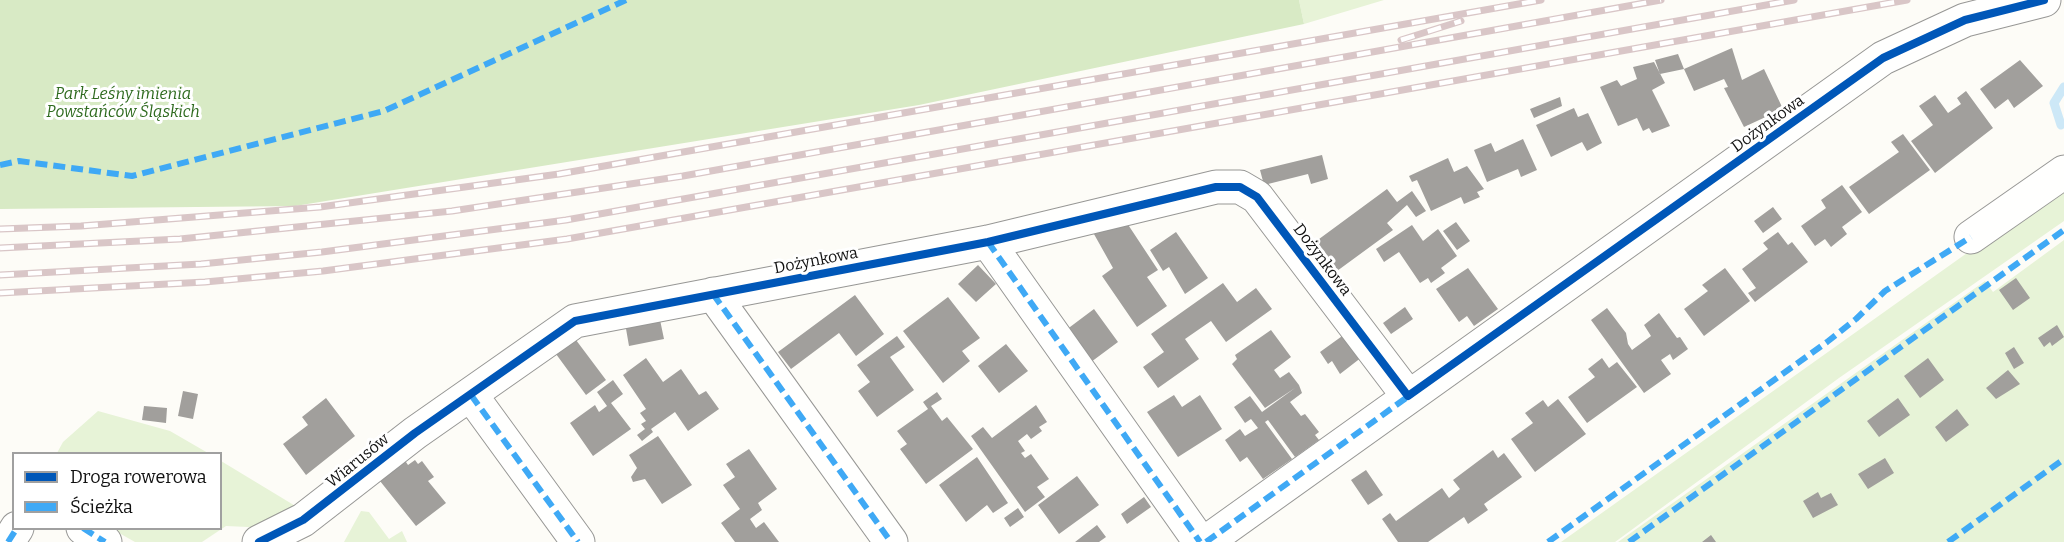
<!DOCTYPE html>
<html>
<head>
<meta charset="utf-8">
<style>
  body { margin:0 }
  #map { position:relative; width:2064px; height:542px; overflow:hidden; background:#fdfcf7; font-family:Bitter,serif }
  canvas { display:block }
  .legend { position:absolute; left:12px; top:452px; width:210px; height:78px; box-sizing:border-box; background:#fff; border:2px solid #a0a0a0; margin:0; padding:8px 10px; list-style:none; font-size:18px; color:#111 }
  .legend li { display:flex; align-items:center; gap:12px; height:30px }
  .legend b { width:30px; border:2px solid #a0a0a0 }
</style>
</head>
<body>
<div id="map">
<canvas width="2064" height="542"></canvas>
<ul class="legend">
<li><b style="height:8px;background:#0057b8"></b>Droga rowerowa</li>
<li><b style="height:8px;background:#3fa9f5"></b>Ścieżka</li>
</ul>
</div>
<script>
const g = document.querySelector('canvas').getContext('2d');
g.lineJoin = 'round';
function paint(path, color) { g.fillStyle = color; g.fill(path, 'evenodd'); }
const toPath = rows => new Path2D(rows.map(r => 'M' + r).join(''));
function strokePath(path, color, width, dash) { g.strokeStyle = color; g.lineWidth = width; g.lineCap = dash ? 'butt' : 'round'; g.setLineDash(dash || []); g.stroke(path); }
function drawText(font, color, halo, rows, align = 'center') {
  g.font = font + ' Bitter,serif'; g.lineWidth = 6; g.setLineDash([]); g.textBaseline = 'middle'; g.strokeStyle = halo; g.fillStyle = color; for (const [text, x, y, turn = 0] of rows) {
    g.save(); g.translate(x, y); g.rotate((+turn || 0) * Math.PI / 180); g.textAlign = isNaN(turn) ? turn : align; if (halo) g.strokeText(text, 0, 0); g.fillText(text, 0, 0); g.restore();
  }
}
paint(toPath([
  [1299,0,1384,0,1304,24],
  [2064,184,2064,221,1839,378,1615,542,1561,542],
  [2064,240,2064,542,1618,542,1985,281,1993,292],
  [98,411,170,431,208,453,57,453,63,442],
  [221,461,302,510,270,528,226,526,202,542,135,542,112,529,220,528],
  [361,511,369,512,389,539,402,531,407,542,344,542]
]), '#e7f3d7');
paint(toPath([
  [0,0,1299,0,1304,24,919,105,295,206,0,209]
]), '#d8eac5');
strokePath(toPath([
  [2061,125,2054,103,2064,87]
]), '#cde8f7', 9);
paint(toPath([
  [1732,48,1742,80,1764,69,1783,109,1744,127,1724,88,1728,87,1724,79,1694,91,1684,69],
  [1678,54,1684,69,1660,74,1655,60],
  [2020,60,2043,86,2014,108,2008,99,1995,109,1980,89],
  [1654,62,1665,83,1652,90,1670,126,1652,133,1649,128,1643,131,1637,118,1618,126,1600,87,1617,80,1621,86,1637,79,1633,67],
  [1966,91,1993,128,1935,173,1911,141,1933,125,1919,106,1935,95,1948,113,1961,104,1957,98],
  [1560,97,1562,106,1534,118,1530,109],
  [1574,108,1578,117,1588,113,1602,143,1587,151,1582,142,1551,157,1536,125],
  [1903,134,1930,170,1869,214,1849,187,1899,152,1891,142],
  [1523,139,1537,170,1521,177,1518,169,1487,182,1474,150,1491,143,1495,152],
  [1322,155,1328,179,1311,184,1308,174,1264,185,1260,170],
  [1448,158,1454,172,1467,166,1484,189,1477,192,1480,197,1464,204,1461,197,1431,211,1417,180,1412,182,1409,176],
  [1842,185,1862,212,1842,227,1847,234,1831,247,1825,239,1815,246,1801,226,1826,208,1821,200],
  [1387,189,1397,202,1412,191,1426,211,1416,217,1407,205,1387,223,1393,230,1337,271,1315,242],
  [1773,207,1782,219,1763,233,1754,221],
  [1123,217,1158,270,1147,277,1167,306,1137,327,1102,276,1113,268,1090,227],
  [1456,222,1470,241,1457,250,1443,231],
  [1412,225,1423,241,1438,229,1457,256,1441,268,1445,273,1431,283,1428,278,1420,283,1399,252,1384,262,1376,249],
  [1176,232,1208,278,1185,294,1169,267,1163,271,1150,250],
  [1778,232,1788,245,1792,242,1808,262,1755,302,1748,293,1756,288,1742,269,1768,249,1763,243],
  [978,265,996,284,976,302,958,284],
  [1468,268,1498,309,1474,326,1467,316,1459,322,1436,289],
  [1725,268,1750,301,1704,336,1684,309,1708,291,1702,285],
  [2016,278,2030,298,2013,310,1999,290],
  [1223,283,1237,302,1256,288,1272,309,1226,342,1211,321,1185,339,1199,359,1158,388,1143,367,1164,352,1151,334],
  [855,295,884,334,856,356,839,333,791,369,778,352],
  [948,297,980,338,962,351,970,361,943,383,903,331],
  [1405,307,1413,319,1391,334,1383,323],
  [1607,308,1626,333,1628,344,1632,350,1651,336,1644,325,1659,313,1677,338,1680,337,1688,349,1673,360,1670,354,1661,360,1671,374,1644,393,1591,320],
  [1094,309,1118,342,1091,362,1066,330],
  [659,315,664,339,629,346,625,323],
  [2057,325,2064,337,2052,346,2050,342,2044,347,2038,338],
  [1271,330,1291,357,1274,370,1280,378,1289,372,1299,385,1302,393,1290,402,1301,416,1305,414,1319,432,1315,435,1319,440,1295,457,1268,420,1265,422,1292,459,1263,479,1247,457,1240,462,1225,440,1240,429,1245,436,1258,428,1251,419,1245,423,1234,407,1250,396,1262,412,1295,388,1265,408,1232,364,1237,359,1235,355],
  [1345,334,1362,357,1340,374,1332,361,1328,364,1320,352],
  [897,336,905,347,890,357,914,390,877,417,858,391,870,382,857,365],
  [576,340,606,380,586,395,556,354],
  [1006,344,1028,371,999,393,978,366],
  [2014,347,2024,363,2014,369,2005,353],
  [646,358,663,382,681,369,699,395,706,391,719,409,688,431,675,412,651,429,653,432,642,441,637,435,645,429,641,424,646,421,640,413,646,409,623,375],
  [1602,358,1609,368,1617,362,1637,387,1587,423,1568,397,1595,377,1588,369],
  [1928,358,1944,380,1920,398,1904,376],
  [2008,370,2020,384,1996,399,1986,388],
  [613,380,623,394,611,403,631,429,593,456,570,423,595,405,599,412,607,406,597,392],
  [183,391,198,394,193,419,178,416],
  [937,392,942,399,931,406,942,421,947,417,973,449,926,484,900,449,907,444,897,431,928,409,923,402],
  [1174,395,1182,407,1200,395,1222,429,1178,457,1147,412],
  [326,398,355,436,306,475,283,444,308,425,302,417],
  [1898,398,1910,415,1879,437,1867,421],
  [1558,399,1586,434,1535,472,1511,439,1533,423,1525,413,1543,400,1548,407],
  [1036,405,1047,422,1039,427,1042,431,1031,439,1027,434,1018,441,1025,451,1021,453,1025,458,1031,454,1049,479,1037,487,1045,497,1025,512,971,436,983,427,992,438],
  [144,406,167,408,166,423,142,420],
  [1957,409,1969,425,1946,442,1935,427],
  [658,436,692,485,662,504,645,479,633,482,631,477,637,468,629,455],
  [749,449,777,489,758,503,762,510,750,519,756,528,764,522,779,542,735,542,721,523,740,509,723,485,735,477,726,464],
  [1493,450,1498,458,1504,453,1522,477,1484,504,1488,510,1468,524,1464,517,1428,542,1398,542,1382,519,1390,513,1396,521,1442,488,1449,498,1460,489,1453,480],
  [402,456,408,465,415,460,418,464,422,461,434,477,428,481,446,503,416,526,376,476],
  [977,457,1008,503,993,513,987,505,966,522,939,485],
  [1885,458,1894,473,1868,489,1858,474],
  [1366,470,1383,495,1368,505,1351,480],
  [1077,476,1099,505,1059,534,1038,505],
  [1818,492,1821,498,1831,493,1838,505,1813,518,1803,501],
  [1144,497,1151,507,1127,524,1121,514],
  [1018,508,1024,517,1010,527,1004,518],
  [1097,525,1106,537,1099,542,1075,542],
  [1711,535,1716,542,1702,542]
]), '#a19f9c');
const minor = toPath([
  [1971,237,2064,172],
  [988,242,1200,542],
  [713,294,891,542],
  [471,395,578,542],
  [83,528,105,542],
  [8,542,17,528],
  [259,542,303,520,415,433,575,321,988,242,1216,187,1240,187,1257,197,1408,396],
  [1206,542,1883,58,1965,20,2044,0]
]);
strokePath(minor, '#979795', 35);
strokePath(minor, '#fffffe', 33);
const rail = toPath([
  [1401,40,1461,21],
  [0,229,81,226,320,207,559,174,1541,0],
  [0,248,180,239,452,211,683,176,1661,0],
  [0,275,201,264,322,252,566,220,1794,0],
  [0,293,205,282,323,271,567,239,1907,0]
]);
strokePath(rail, '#d9c6c7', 7);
strokePath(rail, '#fff', 4.5, [14]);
strokePath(toPath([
  [0,165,19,161,132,176,384,111,626,0],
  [988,242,1200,542],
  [713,294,891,542],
  [471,395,578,542],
  [83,528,105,542],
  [8,542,17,528],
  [1206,542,1413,393],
  [1548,542,1827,342,1856,319,1885,291,1971,237],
  [1629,542,2064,230],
  [1948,542,2064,459]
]), '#3fa9f5', 6, [12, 6]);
strokePath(toPath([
  [259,542,303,520,415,433,575,321,988,242,1216,187,1240,187,1257,197,1408,396,1883,58,1965,20,2044,0]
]), '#0057b8', 8);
drawText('italic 16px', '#2f6b1f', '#fff', [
  ["Park Leśny imienia",123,95],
  ["Powstańców Śląskich",123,113]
]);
drawText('16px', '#111', '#fff', [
  ["Dożynkowa",1768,124,-36],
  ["Dożynkowa",1322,260,53],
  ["Dożynkowa",816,261,-11],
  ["Wiarusów",358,461,-39]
]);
</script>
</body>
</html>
